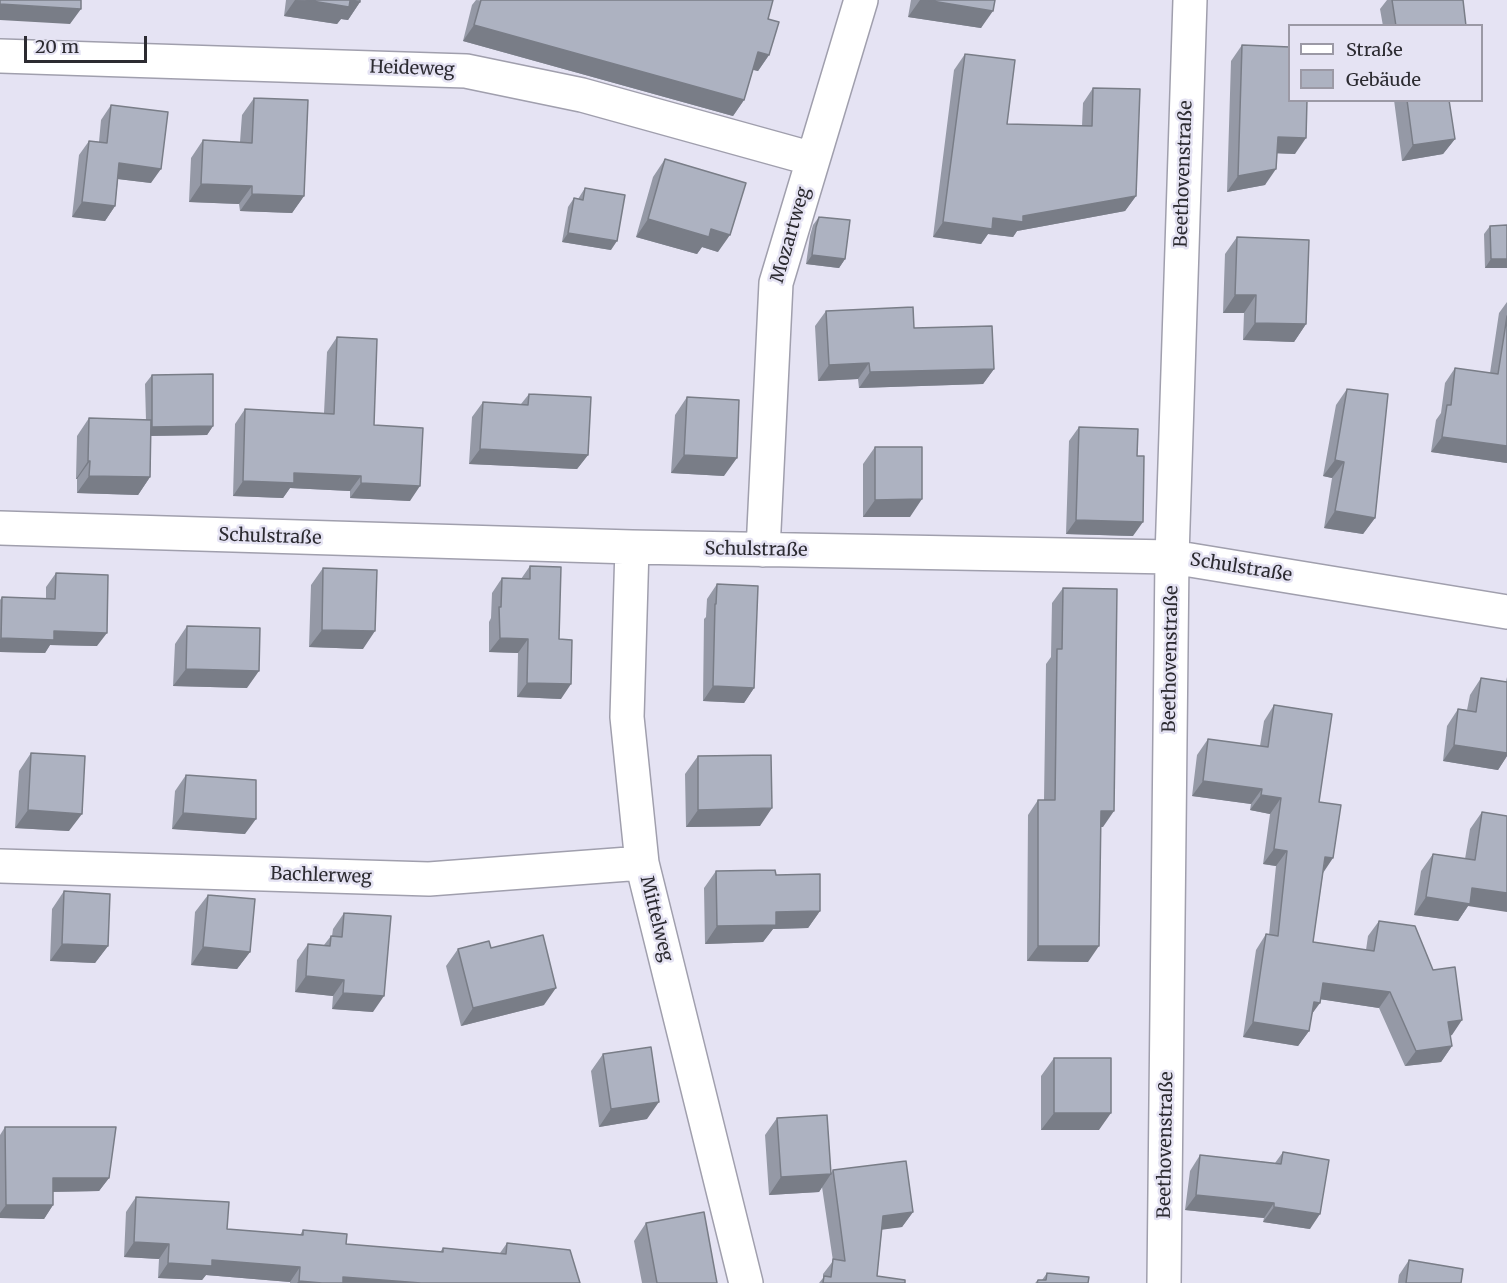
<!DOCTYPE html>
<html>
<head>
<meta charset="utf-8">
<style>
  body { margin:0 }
  #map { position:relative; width:1507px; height:1283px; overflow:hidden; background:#e5e3f3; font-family:Merriweather,serif }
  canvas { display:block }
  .legend { position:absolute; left:1288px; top:24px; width:195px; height:78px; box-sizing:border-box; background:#e5e3f3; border:2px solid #9b99a5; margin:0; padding:8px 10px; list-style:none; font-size:18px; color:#2c2b31 }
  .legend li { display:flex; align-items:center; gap:12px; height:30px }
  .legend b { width:30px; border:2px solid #9b99a5 }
  .scale { position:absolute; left:24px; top:36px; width:123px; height:27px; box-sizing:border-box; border:3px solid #2c2b31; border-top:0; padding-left:8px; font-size:18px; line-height:21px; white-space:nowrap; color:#2c2b31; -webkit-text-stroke:4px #e5e3f3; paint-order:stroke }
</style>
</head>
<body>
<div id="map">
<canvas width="1507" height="1283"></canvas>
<ul class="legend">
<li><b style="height:8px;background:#fff"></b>Straße</li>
<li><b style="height:16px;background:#adb2c1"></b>Gebäude</li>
</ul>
<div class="scale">20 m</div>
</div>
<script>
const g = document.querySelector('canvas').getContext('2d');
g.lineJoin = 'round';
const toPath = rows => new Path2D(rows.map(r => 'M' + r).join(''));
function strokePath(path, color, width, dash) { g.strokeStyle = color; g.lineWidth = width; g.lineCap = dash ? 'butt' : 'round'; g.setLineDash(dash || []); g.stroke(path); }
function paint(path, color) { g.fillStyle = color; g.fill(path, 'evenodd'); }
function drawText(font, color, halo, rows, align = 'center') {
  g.font = font + ' Merriweather,serif'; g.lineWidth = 5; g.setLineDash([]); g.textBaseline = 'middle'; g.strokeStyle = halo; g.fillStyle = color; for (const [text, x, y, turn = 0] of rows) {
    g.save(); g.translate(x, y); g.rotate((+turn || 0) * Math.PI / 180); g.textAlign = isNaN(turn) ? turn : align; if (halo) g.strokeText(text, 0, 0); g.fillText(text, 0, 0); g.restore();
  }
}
const minor = toPath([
  [0,56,466,71,582,95,813,159],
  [0,528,632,547,1172,557,1507,612],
  [632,547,627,717,642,863,746,1283],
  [763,550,776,283,861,0],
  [0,866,429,879,642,863],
  [1164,1283,1172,557,1190,0]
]);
strokePath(minor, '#a09fad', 36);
strokePath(minor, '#fff', 33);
paint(toPath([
  [286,0,360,0,360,2,348,20,341,19,337,24,284,16],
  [476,0,768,19,769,55,758,71,753,70,744,100,733,116,463,41,472,5],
  [911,0,995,0,981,28,908,17],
  [1387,0,1463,0,1466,26,1383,26,1380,9],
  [1242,45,1295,154,1277,153,1265,185,1227,192,1231,61],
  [965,54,1007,124,1082,126,1083,103,1093,88,1136,196,1125,211,1017,231,1013,237,988,234,981,244,933,237,954,70],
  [254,98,304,196,292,213,240,211,239,204,189,202,191,158,203,140,240,142,242,115],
  [1394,100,1449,100,1455,139,1443,154,1402,161],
  [111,105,151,183,118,179,115,206,105,221,72,217,79,155,89,141,99,142,101,120],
  [665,159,718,252,702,247,697,254,636,237,653,177],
  [585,188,611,250,562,242,568,207,574,198,578,199],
  [819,217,845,259,839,268,806,264,810,236,813,225],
  [1507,225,1507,268,1485,268,1484,234,1490,226],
  [1237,237,1306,324,1294,342,1243,340,1244,313,1223,313,1225,254],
  [1507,302,1507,463,1431,452,1436,420,1441,413,1445,383,1455,368,1490,373,1499,313],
  [826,311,914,328,994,369,983,384,859,388,858,379,818,381,815,326],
  [337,337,374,425,410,501,350,498,350,491,290,488,283,498,233,496,235,424,245,409,324,413,327,352],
  [152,375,213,426,207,435,151,436,150,477,138,495,77,493,77,479,76,479,77,436,89,418,146,420,145,384],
  [1347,389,1375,518,1363,534,1324,528,1332,478,1323,476,1336,405],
  [529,394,588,455,577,469,469,464,472,417,483,402,521,404],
  [687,397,724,476,671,473,675,415],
  [1079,427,1133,536,1066,534,1069,441],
  [875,447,910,517,863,517,863,464],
  [530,566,559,639,561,699,517,697,518,653,489,652,489,622,491,618,492,593,502,578,521,579],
  [323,568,363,649,309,647,311,585],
  [56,573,97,646,50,645,45,653,0,652,0,600,2,597,46,599,46,587],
  [717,584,754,688,744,703,703,701,704,619,706,617,707,599],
  [1063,588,1103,827,1101,827,1088,962,1027,961,1028,815,1038,800,1044,800,1046,664,1051,657,1052,603],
  [187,626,247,688,173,686,175,644],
  [1507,677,1507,756,1498,770,1443,761,1447,726,1458,709,1467,710,1470,695,1481,678,1506,682],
  [1274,705,1319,802,1323,873,1313,942,1366,950,1368,936,1379,921,1452,1035,1450,1036,1452,1046,1441,1062,1405,1066,1379,1008,1320,999,1312,1014,1309,1031,1298,1046,1243,1037,1256,950,1266,934,1269,935,1276,866,1263,864,1270,814,1250,810,1251,804,1192,796,1197,755,1208,739,1260,746,1264,721],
  [31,753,69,831,15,828,19,771],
  [698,756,760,826,686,827,685,774],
  [186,775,245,834,172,829,175,791],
  [1482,812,1468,906,1458,921,1414,915,1421,871,1433,854,1465,859,1470,829],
  [716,871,776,875,820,911,808,928,773,929,763,942,705,944,704,888],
  [64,891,108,946,95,963,50,961,52,909],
  [208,895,250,952,237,969,191,965,195,912],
  [344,913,373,1012,332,1009,333,996,295,992,297,960,308,944,324,945,331,936,332,936,333,929],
  [458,949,544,1005,461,1026,446,966],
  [603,1054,647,1119,599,1127,591,1071],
  [1054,1058,1099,1130,1041,1130,1041,1076],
  [777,1118,831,1173,833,1170,913,1212,902,1227,882,1229,877,1276,905,1283,819,1283,823,1278,823,1274,833,1261,822,1187,819,1192,769,1195,765,1135],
  [5,1127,109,1178,99,1191,53,1192,53,1205,44,1219,0,1218,0,1135],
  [1283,1152,1310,1229,1263,1222,1264,1218,1185,1210,1190,1171,1200,1155,1275,1163],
  [136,1197,227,1229,300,1235,303,1230,346,1244,440,1252,443,1248,500,1253,507,1243,580,1283,290,1283,290,1282,206,1275,202,1280,158,1278,159,1259,124,1257,126,1212],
  [646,1223,717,1283,642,1283,634,1241],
  [1409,1260,1461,1283,1398,1283,1399,1275],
  [1047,1273,1088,1283,1035,1283,1038,1280,1042,1280]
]), '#9599a6');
paint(toPath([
  [295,0,350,1,360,2,348,20,341,19,337,24,284,16],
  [920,0,926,0,993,11,981,28,908,17],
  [0,4,81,9,70,24,0,20],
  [474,25,744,100,733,116,463,41],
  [758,52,769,55,758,71,747,68],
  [1278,137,1306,138,1295,154,1267,153],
  [1455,139,1443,154,1402,161,1413,145],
  [119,163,161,169,151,183,109,178],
  [1276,169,1265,185,1227,192,1238,176],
  [201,184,252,186,239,204,189,202],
  [252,194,304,196,292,213,240,211],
  [1136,196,1125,211,1017,231,1013,237,988,234,981,244,933,237,943,222,1023,216],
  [82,202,115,206,105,221,72,217],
  [648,219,711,229,730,235,718,252,702,247,697,254,636,237],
  [568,233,617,241,611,250,562,242],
  [812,255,845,259,839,268,806,264],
  [1491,259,1507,259,1507,268,1485,268],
  [1235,295,1256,295,1244,313,1223,313],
  [1255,323,1306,324,1294,342,1243,340],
  [869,363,858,379,818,381,829,365],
  [994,369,983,384,859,388,870,372],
  [213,426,207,435,146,436,152,427],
  [1442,437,1507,446,1507,463,1431,452],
  [480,449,588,455,577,469,469,464],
  [684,455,737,458,724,476,671,473],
  [1335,460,1344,462,1332,478,1323,476],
  [88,461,90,461,77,479,76,479],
  [294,473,361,476,350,491,290,488,283,498,233,496,243,481],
  [89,476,150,477,138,495,77,493],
  [361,483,420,486,410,501,350,498],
  [922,499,910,517,863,517,875,500],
  [1335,511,1375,518,1363,534,1324,528],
  [1076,520,1143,522,1133,536,1066,534],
  [322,630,375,631,363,649,309,647],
  [54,631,107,633,97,646,50,645,45,653,0,652,0,639,1,638],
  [500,638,528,639,518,653,489,652],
  [186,669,259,671,247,688,173,686],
  [527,683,571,684,561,699,517,697],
  [713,686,754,688,744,703,703,701],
  [1454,745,1507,753,1507,756,1498,770,1443,761],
  [1203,781,1262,789,1251,804,1192,796],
  [1261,795,1281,798,1270,814,1250,810],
  [772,808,760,826,686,827,698,810],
  [28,810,82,814,69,831,15,828],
  [1101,811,1114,811,1103,827,1090,827],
  [183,813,256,819,245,834,172,829],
  [1274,849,1287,851,1276,866,1263,864],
  [1325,857,1333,858,1323,873],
  [1472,888,1507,893,1507,912,1468,906,1458,921,1414,915,1426,897],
  [820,911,808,928,773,929,763,942,705,944,717,926,776,912],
  [62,944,108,946,95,963,50,961],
  [1038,946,1099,946,1088,962,1027,961],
  [203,947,250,952,237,969,191,965],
  [306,976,344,980,333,996,295,992],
  [1323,983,1390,992,1379,1008,1312,998],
  [556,988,544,1005,461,1026,473,1008],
  [343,993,384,996,373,1012,332,1009],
  [1314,1002,1320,1003,1309,1018],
  [1462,1020,1452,1035,1438,1037,1448,1022],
  [1253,1022,1309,1031,1298,1046,1243,1037],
  [1452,1046,1441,1062,1405,1066,1416,1051],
  [659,1102,647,1119,599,1127,611,1109],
  [1054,1113,1111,1113,1099,1130,1041,1130],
  [831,1174,819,1192,769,1195,781,1177],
  [53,1178,109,1178,99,1191,44,1192],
  [1196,1195,1274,1203,1264,1218,1185,1210],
  [6,1205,53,1205,44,1219,0,1218,0,1213],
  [1274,1207,1320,1214,1310,1229,1263,1222],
  [913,1212,902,1227,873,1231,883,1216],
  [134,1242,169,1244,159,1259,124,1257],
  [212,1260,300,1267,290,1282,206,1275,202,1280,158,1278,168,1263],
  [343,1277,421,1283,339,1283],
  [299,1281,322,1283,297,1283]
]), '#797d87');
const building = toPath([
  [0,0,81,0,81,9,0,4,0,0],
  [306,0,360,0,360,2,350,1,349,7,306,0],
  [481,0,773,0,768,19,779,22,769,55,758,52,744,100,474,25,481,0],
  [926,0,995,0,993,11,926,0],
  [1392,0,1463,0,1466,26,1396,26,1392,0],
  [1242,45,1290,47,1290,100,1307,100,1306,138,1278,137,1276,169,1238,176,1242,45],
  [965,54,1015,60,1007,124,1092,126,1093,88,1140,89,1136,196,1023,216,1023,222,993,218,992,229,943,222,965,54],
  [254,98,308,100,304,196,252,194,252,186,201,184,203,140,252,143,254,98],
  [1407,100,1449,100,1455,139,1413,145,1407,100],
  [111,105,168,112,161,169,119,163,115,206,82,202,89,141,107,143,111,105],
  [665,159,746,183,730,235,711,229,709,237,648,219,665,159],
  [585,188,625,195,617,241,568,233,574,198,583,200,585,188],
  [819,217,850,220,845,259,812,255,816,227,819,217],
  [1507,225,1507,259,1491,259,1490,226,1507,225],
  [1237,237,1309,240,1306,324,1255,323,1256,295,1235,295,1237,237],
  [913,307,914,328,992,326,994,369,870,372,869,363,829,365,826,311,913,307],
  [1507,316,1507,446,1442,437,1447,405,1451,405,1455,368,1498,374,1507,316],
  [337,337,377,339,374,425,423,428,420,486,361,483,361,476,294,473,294,483,243,481,245,409,334,414,337,337],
  [213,374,213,426,152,427,152,375,213,374],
  [1347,389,1388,394,1375,518,1335,511,1344,462,1335,460,1347,389],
  [529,394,591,397,588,455,480,449,483,402,528,405,529,394],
  [687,397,739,400,737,458,684,455,687,397],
  [89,418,151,420,150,477,89,476,90,461,88,461,89,418],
  [1079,427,1138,429,1137,456,1144,456,1143,522,1076,520,1079,427],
  [875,447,922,447,922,499,875,500,875,447],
  [530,566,561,567,559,639,572,640,571,684,527,683,528,639,500,638,499,607,501,607,502,578,530,579,530,566],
  [323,568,377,570,375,631,322,630,323,568],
  [56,573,108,575,107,633,54,631,54,640,1,638,2,597,55,599,56,573],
  [717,584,758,586,754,688,713,686,715,604,716,604,717,584],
  [1063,588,1117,589,1114,811,1101,811,1099,946,1038,946,1038,800,1055,800,1057,649,1062,649,1063,588],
  [187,626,260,628,259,671,186,669,187,626],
  [1481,678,1507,682,1507,753,1454,745,1458,709,1476,712,1481,678],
  [1274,705,1332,714,1319,802,1341,805,1333,858,1325,857,1313,942,1374,951,1379,921,1415,926,1433,970,1455,967,1462,1020,1448,1022,1452,1046,1416,1051,1390,992,1323,983,1320,1003,1314,1002,1309,1031,1253,1022,1266,934,1278,936,1287,851,1274,849,1281,798,1261,795,1262,789,1203,781,1208,739,1268,747,1274,705],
  [31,753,85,756,82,814,28,810,31,753],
  [771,755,772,808,698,810,698,756,771,755],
  [186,775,256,780,256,819,183,813,186,775],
  [1482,812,1507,816,1507,893,1472,888,1470,904,1426,897,1433,854,1475,860,1482,812],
  [775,870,776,875,820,874,820,911,776,912,776,925,717,926,716,871,775,870],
  [64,891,110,894,108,946,62,944,64,891],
  [208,895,255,899,250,952,203,947,208,895],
  [344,913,391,916,384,996,343,993,344,980,306,976,308,944,330,946,331,936,342,937,344,913],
  [543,935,556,988,473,1008,458,949,489,941,491,948,543,935],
  [651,1047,659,1102,611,1109,603,1054,651,1047],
  [1054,1058,1111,1058,1111,1113,1054,1113,1054,1058],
  [827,1115,831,1174,781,1177,777,1118,827,1115],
  [5,1127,116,1127,109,1178,53,1178,53,1205,6,1205,5,1127],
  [1283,1152,1329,1160,1320,1214,1274,1207,1274,1203,1196,1195,1200,1155,1281,1164,1283,1152],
  [906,1161,913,1212,883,1216,877,1276,905,1280,905,1283,823,1283,824,1276,831,1277,833,1259,845,1261,833,1170,906,1161],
  [136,1197,229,1202,227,1229,303,1235,303,1230,347,1234,346,1244,443,1252,443,1248,506,1254,507,1243,570,1250,580,1283,421,1283,343,1277,343,1283,322,1283,299,1281,300,1267,212,1260,212,1266,168,1263,169,1244,134,1242,136,1197],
  [704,1212,717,1283,657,1283,646,1223,704,1212],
  [1409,1260,1463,1269,1461,1283,1406,1283,1409,1260],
  [1047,1273,1089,1277,1088,1283,1037,1283,1038,1280,1046,1280,1047,1273]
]);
paint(building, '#adb2c1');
strokePath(building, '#797d87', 1.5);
drawText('18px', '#2c2b31', '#e5e3f3', [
  ["Heideweg",412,69,2],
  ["Beethovenstraße",1184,174,-88],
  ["Mozartweg",791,235,-74],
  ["Schulstraße",270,537,2],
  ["Schulstraße",756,550,1],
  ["Schulstraße",1241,568,9],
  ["Beethovenstraße",1171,659,-89],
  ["Bachlerweg",321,876,2],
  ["Mittelweg",656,919,76],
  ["Beethovenstraße",1166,1145,-89]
]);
</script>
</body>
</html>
